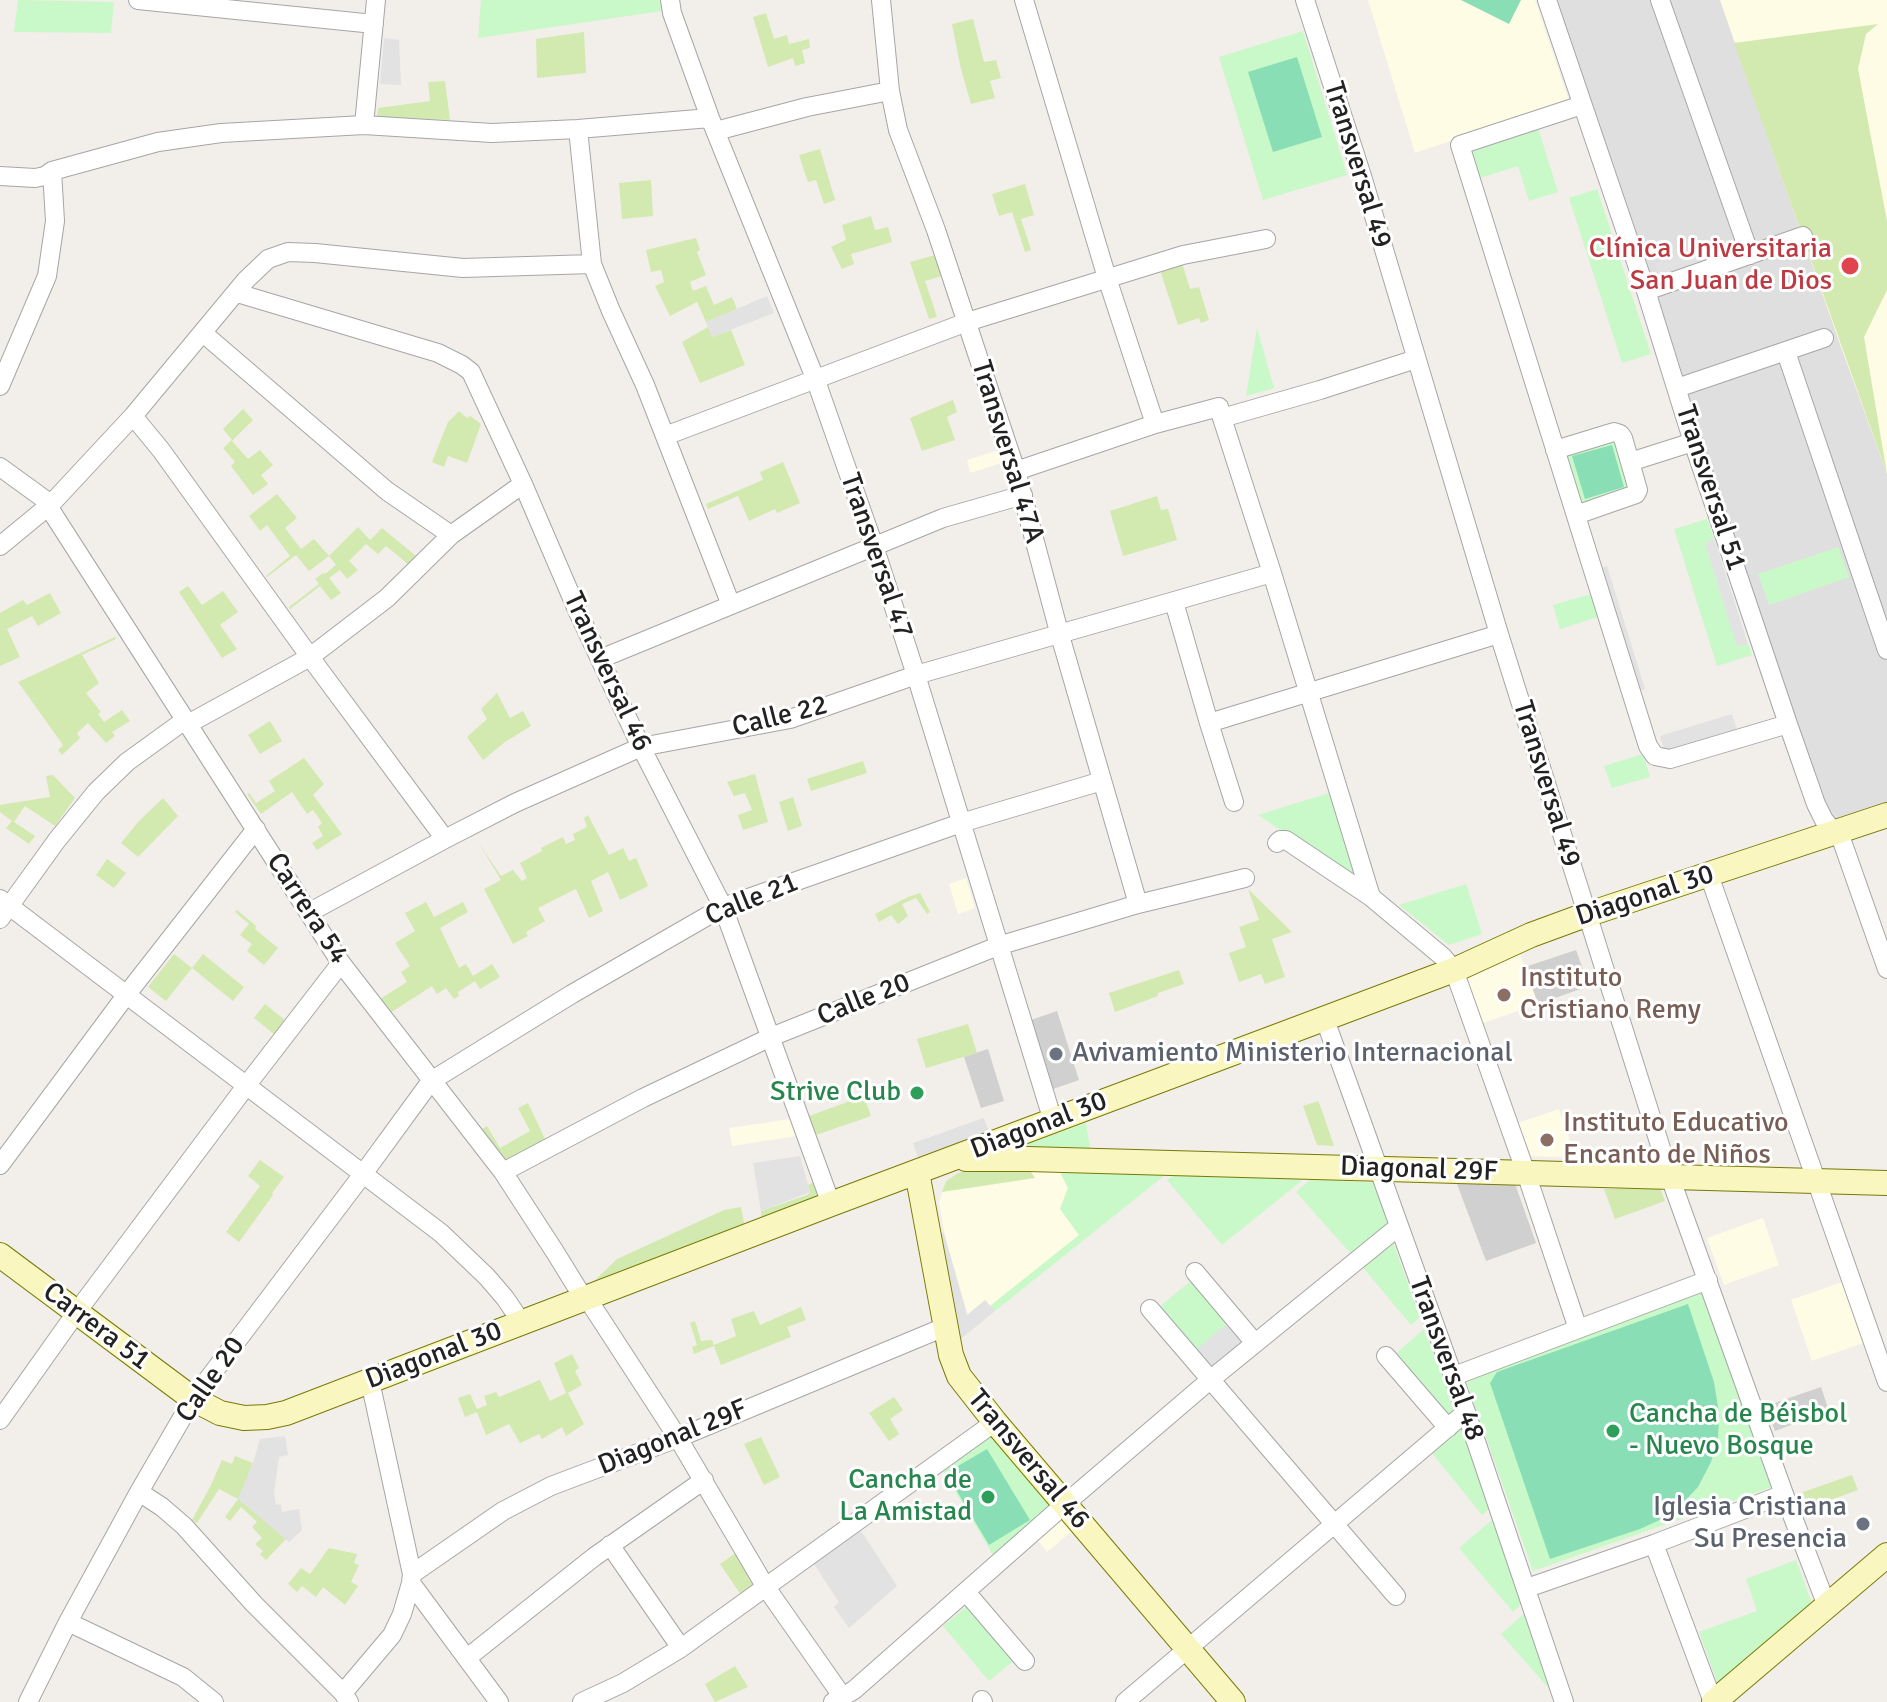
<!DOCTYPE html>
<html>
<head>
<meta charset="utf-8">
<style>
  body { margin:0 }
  canvas { display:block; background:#f2eee9 }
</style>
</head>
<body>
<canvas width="1887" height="1702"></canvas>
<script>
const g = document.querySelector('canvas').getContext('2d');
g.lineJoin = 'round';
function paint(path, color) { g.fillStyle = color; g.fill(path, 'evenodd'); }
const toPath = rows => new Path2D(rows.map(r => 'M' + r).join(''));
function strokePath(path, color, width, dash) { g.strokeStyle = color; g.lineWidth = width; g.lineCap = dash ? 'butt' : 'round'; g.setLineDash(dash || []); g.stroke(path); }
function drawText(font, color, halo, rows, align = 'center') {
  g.font = font + ' Signika,sans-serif'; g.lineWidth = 6; g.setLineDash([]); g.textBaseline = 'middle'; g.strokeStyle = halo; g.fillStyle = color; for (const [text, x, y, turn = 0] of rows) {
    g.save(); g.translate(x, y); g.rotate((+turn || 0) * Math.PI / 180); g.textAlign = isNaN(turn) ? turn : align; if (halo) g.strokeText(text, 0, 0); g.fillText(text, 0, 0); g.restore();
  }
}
paint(toPath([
  [1547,0,1720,0,1887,474,1887,815,1825,836]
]), '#e0dfdf');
paint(toPath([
  [1368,0,1535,0,1569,101,1415,153],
  [1720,0,1887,0,1887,474,1841,347],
  [996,451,1001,463,970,473,967,460],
  [966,878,975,908,958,914,949,884],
  [1520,954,1538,1004,1483,1023,1467,979],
  [1559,1109,1576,1158,1531,1156,1518,1123],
  [791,1119,797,1136,732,1146,729,1128],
  [1059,1170,1068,1188,1060,1209,1079,1235,990,1306,986,1301,968,1315,945,1237,939,1202,946,1181,958,1173],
  [1763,1218,1779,1265,1724,1285,1707,1238],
  [1842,1282,1863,1343,1812,1361,1791,1300],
  [1061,1515,1073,1530,1047,1552,1035,1537]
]), '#fffce5');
paint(toPath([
  [1576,950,1589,986,1538,1004,1525,967],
  [1057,1011,1079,1080,1053,1089,1031,1020],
  [988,1049,1004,1101,981,1108,964,1057],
  [1457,1184,1515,1184,1536,1243,1486,1261],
  [1821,1387,1829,1411,1775,1431,1766,1406]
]), '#d0d0d0');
paint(toPath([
  [766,13,774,39,787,35,789,44,809,39,810,48,802,50,805,63,795,66,793,58,768,67,753,17],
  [973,19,984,62,996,60,1001,78,990,81,995,98,971,104,961,69,952,24],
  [1878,24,1866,34,1858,69,1887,221,1887,290,1864,337,1887,474,1734,43],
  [584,32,586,73,537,78,536,39],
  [445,81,450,120,377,117,378,108,430,101,428,82],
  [820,149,835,200,824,204,816,180,808,182,799,155],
  [651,180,653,216,622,219,619,183],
  [1025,184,1034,215,1021,219,1031,250,1025,252,1012,212,999,216,992,194],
  [871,216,875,230,888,227,892,242,851,254,854,264,842,269,831,247,846,240,842,225],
  [696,238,700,250,697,252,706,275,690,282,693,291,706,286,714,305,732,297,737,309,706,322,697,302,670,316,655,286,664,282,661,270,651,272,646,250],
  [939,254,945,275,925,281,937,317,929,319,910,262],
  [1182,263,1190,289,1199,287,1209,320,1201,323,1199,318,1178,325,1160,270],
  [708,327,712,337,731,330,745,365,700,383,682,342],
  [953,400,957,412,947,417,955,440,922,451,910,418],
  [243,409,253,420,232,441,248,459,260,450,273,465,261,475,268,484,253,495,231,466,235,462,223,448,232,440,223,429],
  [459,411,467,418,470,416,481,424,467,463,448,456,444,467,432,462,448,422],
  [783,462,800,503,777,513,775,509,749,521,738,496,708,509,706,504,763,480,760,472],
  [277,494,297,518,285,528,301,549,314,539,329,556,358,527,370,540,382,528,416,556,408,564,386,546,378,554,366,544,349,561,358,570,347,579,340,570,329,578,341,593,331,600,320,586,290,609,289,607,319,584,315,579,323,573,325,574,336,565,329,556,309,571,296,555,267,577,266,576,290,556,267,525,260,531,249,516],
  [1157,496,1161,510,1168,509,1177,540,1123,556,1110,511],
  [188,586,202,605,223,591,238,612,220,625,237,649,222,658,179,592],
  [50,593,61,613,38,626,32,616,7,629,20,657,0,666,0,613,23,600,27,605],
  [115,637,116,639,82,655,99,683,86,693,101,712,98,714,104,722,122,710,130,721,112,732,115,736,106,743,88,723,77,733,80,738,62,755,58,750,63,745,18,682],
  [497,693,510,718,523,711,531,726,505,742,483,760,467,737,487,719,481,709],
  [270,721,282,741,260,754,248,735],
  [304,758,324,784,313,795,342,834,317,850,312,843,323,836,318,827,322,823,313,810,307,814,292,792,261,814,247,794,249,793,256,803,275,791,269,781],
  [863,761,867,773,811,791,807,779],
  [755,774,768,822,743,830,738,815,752,810,745,793,734,796,727,782],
  [53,775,75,798,55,826,25,806,14,822,35,836,29,844,6,828,12,821,0,812,0,805,50,797,46,776],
  [793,797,802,826,788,831,779,802],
  [163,798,178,816,138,857,121,843,138,822],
  [588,815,609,855,623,848,629,861,636,858,648,886,620,900,608,872,591,881,603,911,589,918,576,889,538,908,545,921,526,932,528,936,513,944,484,889,501,880,478,842,501,876,513,870,522,881,527,878,520,863,542,851,541,848,563,837,566,844,575,840,573,834,587,827,584,818],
  [107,859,126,873,114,888,96,875],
  [1248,889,1292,932,1272,939,1285,977,1265,984,1261,974,1239,982,1229,953,1246,947,1239,927,1259,920],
  [920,893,930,912,927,914,916,898,902,904,908,916,898,924,891,915,879,922,875,914,908,897],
  [426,902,434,917,463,902,468,912,440,928,459,968,466,964,473,976,492,964,500,977,480,989,475,981,458,992,459,996,454,999,446,988,437,994,432,986,390,1013,380,999,407,982,401,972,410,966,395,943,415,931,405,913],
  [237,910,256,926,255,929,278,948,264,965,247,951,252,944,240,935,249,924,235,912],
  [174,954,192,968,203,954,244,987,233,1001,192,968,166,1001,148,987],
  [1179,970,1184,984,1158,993,1158,996,1115,1012,1109,993],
  [265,1004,285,1020,274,1034,254,1018],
  [968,1024,977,1053,926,1068,917,1039],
  [864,1096,871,1116,816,1135,809,1116],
  [1318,1101,1321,1108,1334,1146,1317,1145,1303,1106],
  [528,1103,545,1139,507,1159,503,1158,480,1130,487,1126,500,1148,530,1131,518,1108],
  [260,1160,284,1177,272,1193,273,1195,239,1242,226,1232,260,1186,248,1176],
  [1029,1169,1035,1178,942,1192,946,1181,958,1173,968,1170],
  [814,1182,818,1192,817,1202,762,1222,761,1211,807,1195,810,1192,808,1185],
  [1660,1188,1665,1201,1615,1219,1604,1189],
  [741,1207,745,1228,591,1284,617,1259,724,1210],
  [801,1307,806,1320,787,1327,791,1337,721,1365,714,1346,694,1354,692,1347,697,1345,690,1323,695,1321,701,1341,712,1340,714,1345,736,1336,731,1319,754,1311,760,1325],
  [572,1354,579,1368,575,1371,582,1385,568,1393,584,1424,566,1436,562,1427,542,1439,539,1434,520,1443,509,1424,486,1435,477,1412,465,1417,458,1398,470,1394,477,1409,487,1405,484,1396,496,1392,499,1397,540,1380,550,1401,566,1393,554,1363],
  [894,1397,903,1410,890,1419,899,1434,889,1441,869,1413],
  [761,1437,780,1477,764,1485,744,1444],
  [235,1456,253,1463,239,1499,286,1539,266,1560,260,1554,263,1551,255,1544,262,1538,252,1527,257,1522,241,1507,230,1521,225,1517,238,1499,219,1489,197,1523,192,1520,211,1485,222,1460,232,1464],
  [1852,1475,1858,1490,1808,1508,1803,1492],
  [329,1548,357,1554,354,1563,359,1565,351,1582,358,1586,345,1605,323,1587,316,1597,302,1586,297,1592,288,1584,301,1568,310,1574],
  [737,1552,758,1584,741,1595,720,1564],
  [735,1666,748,1687,715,1702,705,1684]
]), '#d2eab0');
paint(toPath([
  [18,0,114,2,111,33,14,32],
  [481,0,661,0,662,11,478,38],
  [1303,31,1347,175,1263,200,1219,57],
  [1538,128,1558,192,1529,201,1518,166,1480,178,1471,149],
  [1597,189,1651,354,1622,363,1569,198],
  [1257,328,1274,388,1246,396],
  [1616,437,1633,494,1579,510,1562,454],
  [1707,519,1714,538,1705,544,1737,645,1748,644,1752,655,1717,666,1674,529],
  [1838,547,1849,577,1769,605,1758,574],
  [1591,594,1598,617,1560,629,1553,605],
  [1643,754,1650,777,1612,788,1604,766],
  [1329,793,1356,880,1258,815],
  [1466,884,1482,934,1449,945,1399,905],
  [1086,1123,1090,1148,1005,1152],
  [1059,1170,1170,1171,995,1311,990,1306,1079,1235,1060,1209,1068,1188],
  [1175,1174,1304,1179,1222,1245,1167,1180],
  [1311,1179,1376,1183,1388,1226,1352,1255,1296,1192],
  [1391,1237,1420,1317,1411,1325,1360,1264],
  [1194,1278,1230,1321,1193,1352,1157,1309],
  [1703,1291,1772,1487,1533,1571,1464,1375],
  [1424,1329,1458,1410,1446,1421,1391,1358],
  [1461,1425,1489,1509,1482,1515,1431,1452],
  [993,1434,1051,1505,993,1555,942,1469],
  [1492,1520,1525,1601,1513,1612,1459,1548],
  [1796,1560,1814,1609,1719,1688,1699,1632,1757,1611,1746,1579],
  [971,1603,1017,1658,989,1681,943,1626],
  [1526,1612,1552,1692,1501,1634]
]), '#c9f9c8');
paint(toPath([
  [1461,0,1521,0,1509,24],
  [1297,57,1322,137,1273,152,1248,72],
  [1612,445,1624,487,1585,499,1572,456],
  [1688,1304,1714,1382,1719,1413,1718,1438,1711,1462,1698,1487,1680,1506,1664,1518,1640,1529,1550,1559,1490,1383,1492,1380,1497,1372],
  [987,1449,1030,1520,989,1545,946,1473]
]), '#89deb5');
paint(toPath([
  [384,38,399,40,401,85,380,84],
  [1716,242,1721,258,1661,279,1655,263],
  [767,296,774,313,712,337,706,322],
  [1714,538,1748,644,1737,646,1705,544],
  [1607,566,1645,689,1635,692,1597,569],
  [1732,714,1737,730,1665,753,1660,736],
  [984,1118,990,1135,920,1163,913,1143],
  [800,1156,810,1192,761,1211,753,1163],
  [944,1233,967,1315,985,1300,995,1311,962,1338,959,1338,940,1234],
  [1230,1321,1246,1340,1209,1371,1193,1352],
  [285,1436,288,1455,279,1457,274,1493,276,1505,281,1504,282,1512,299,1509,302,1530,289,1542,238,1499,253,1463,260,1439],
  [861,1531,897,1586,849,1628,834,1607,839,1602,814,1564]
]), '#e2e2e2');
const street = toPath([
  [138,0,374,24],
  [670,0,672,13,710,118,815,378,874,546,916,675,1053,1121],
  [881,0,890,91,898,130,936,230,1016,471,1059,632,1138,904],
  [1024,0,1107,278,1155,424],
  [1305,0,1362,176,1499,634,1670,1177,1784,1494,1827,1606],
  [1547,0,1646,291,1693,442,1788,724,1816,804,1824,820,1842,841,1887,969],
  [1660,0,1750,255],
  [1582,105,1460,145,1648,746,1655,756,1670,759,1788,724],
  [364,125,376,0],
  [578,129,592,264,611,311,645,385,731,605],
  [716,131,807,107,890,91],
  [0,176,35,178,45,176,52,171,158,142,221,133,364,125,492,133,578,129,710,118],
  [1646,291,1803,236],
  [237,293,438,353,462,365,471,372,523,484,578,612,641,747,723,907,831,1204],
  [203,333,387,491,451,535],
  [1786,352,1887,650],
  [0,386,47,276,55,221,52,171],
  [1677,388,1824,338],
  [133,416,161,450,310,657,445,839],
  [1222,418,1272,573,1371,897],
  [665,436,967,322,1183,255,1266,239],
  [1555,450,1614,432,1620,434,1623,438,1638,490,1636,494,1576,515],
  [1630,462,1693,442],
  [0,467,51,504],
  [1016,471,1155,424,1219,407,1222,418,1320,390,1416,359],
  [48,506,341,963,503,1172,555,1252,584,1299],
  [0,546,51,504,133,416,246,280,268,259,288,252,315,253,463,268,592,264],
  [1174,602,1209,723,1234,802],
  [600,659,943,518,1023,495],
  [1209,723,1499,634],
  [188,724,310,657,387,598,451,535,523,484],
  [1277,843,1280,840,1286,840,1371,897,1443,957,1454,970,1526,1173,1578,1329],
  [1709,875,1887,1382],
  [0,899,441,1233,487,1277,505,1298,522,1323],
  [310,912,445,839,515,803,641,747,790,719,916,675,1272,573],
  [0,919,57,840,96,792,127,762,185,720],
  [1324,1017,1466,1412,1564,1702],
  [0,1165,127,994,256,829],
  [503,1172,643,1098,771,1037,998,946,1138,904,1245,878],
  [1195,1272,1255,1343],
  [587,1298,678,1438,765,1586,842,1696],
  [1150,1309,1396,1596],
  [1386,1356,1448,1428],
  [1454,1376,1708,1280],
  [370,1381,412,1574,411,1583,499,1702],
  [0,1420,76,1313,246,1086,341,963],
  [139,1492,162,1507,184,1526,254,1604,343,1693,349,1702],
  [1654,1544,1713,1702],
  [610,1545,681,1648],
  [412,1574,503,1511,551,1486,678,1438,947,1326],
  [1527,1588,1654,1544,1784,1494],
  [966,1592,1025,1661],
  [68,1622,183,1677,214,1702],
  [467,1658,594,1557,704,1480],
  [343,1693,392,1635,402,1614,411,1583],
  [982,1700,983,1702],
  [28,1702,68,1622,139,1492,193,1399,363,1174,431,1081,572,994,723,907,961,823,1102,781],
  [582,1702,623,1683,681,1648,995,1422],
  [833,1702,854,1690,1065,1504,1210,1380,1398,1227],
  [1125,1702,1466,1412]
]);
const secondary = toPath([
  [966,1159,1028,1159,1887,1183],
  [917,1172,951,1355,959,1376,995,1422,1233,1702],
  [0,1255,193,1399,220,1413,244,1418,267,1417,286,1413,831,1204,1459,968,1531,935,1580,917,1887,815],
  [1714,1702,1887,1555]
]);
strokePath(street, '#a6a6a6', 20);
strokePath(secondary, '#797a07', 26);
strokePath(street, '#fff', 18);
strokePath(secondary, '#f9f7bf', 24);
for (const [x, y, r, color] of [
  [1850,266,10,"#e0444e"],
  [1504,995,8,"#8d6e63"],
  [1056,1054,8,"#6b7280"],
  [917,1093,8,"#2e9e5b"],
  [1547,1140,8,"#8d6e63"],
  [1613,1431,8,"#2e9e5b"],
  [988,1497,8,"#2e9e5b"],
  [1863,1524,8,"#6b7280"]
]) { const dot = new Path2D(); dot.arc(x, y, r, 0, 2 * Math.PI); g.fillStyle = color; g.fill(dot); strokePath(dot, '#fff', 3); }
drawText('28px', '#222', '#fff', [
  ["Transversal 49",1357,165,73],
  ["Transversal 47A",1007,452,73],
  ["Transversal 51",1710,488,72],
  ["Transversal 47",876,556,71],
  ["Transversal 46",607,672,65],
  ["Calle 22",780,717,-14],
  ["Transversal 49",1546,784,73],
  ["Diagonal 30",1645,896,-18],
  ["Calle 21",752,900,-22],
  ["Carrera 54",307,909,57],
  ["Calle 20",864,1000,-22],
  ["Diagonal 30",1039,1126,-21],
  ["Diagonal 29F",1419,1170,2],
  ["Carrera 51",96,1327,37],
  ["Diagonal 30",434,1356,-21],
  ["Transversal 48",1446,1359,70],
  ["Calle 20",211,1380,-55],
  ["Diagonal 29F",673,1438,-22],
  ["Transversal 46",1028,1460,50]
]);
drawText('28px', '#be3a42', '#fff', [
  ["Clínica Universitaria",1832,250],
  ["San Juan de Dios",1832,282]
], 'right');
drawText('28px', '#785e54', '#fff', [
  ["Instituto",1520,979],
  ["Cristiano Remy",1520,1011],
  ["Instituto Educativo",1563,1124],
  ["Encanto de Niños",1563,1156]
], 'left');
drawText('28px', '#5b616d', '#fff', [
  ["Avivamiento Ministerio Internacional",1072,1054],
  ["Iglesia Cristiana",1847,1508,"right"],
  ["Su Presencia",1847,1540,"right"]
], 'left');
drawText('28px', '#27864d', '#fff', [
  ["Strive Club",901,1093],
  ["Cancha de Béisbol",1629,1415,"left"],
  ["- Nuevo Bosque",1629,1447,"left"],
  ["Cancha de",972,1481],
  ["La Amistad",972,1513]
], 'right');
</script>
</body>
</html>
